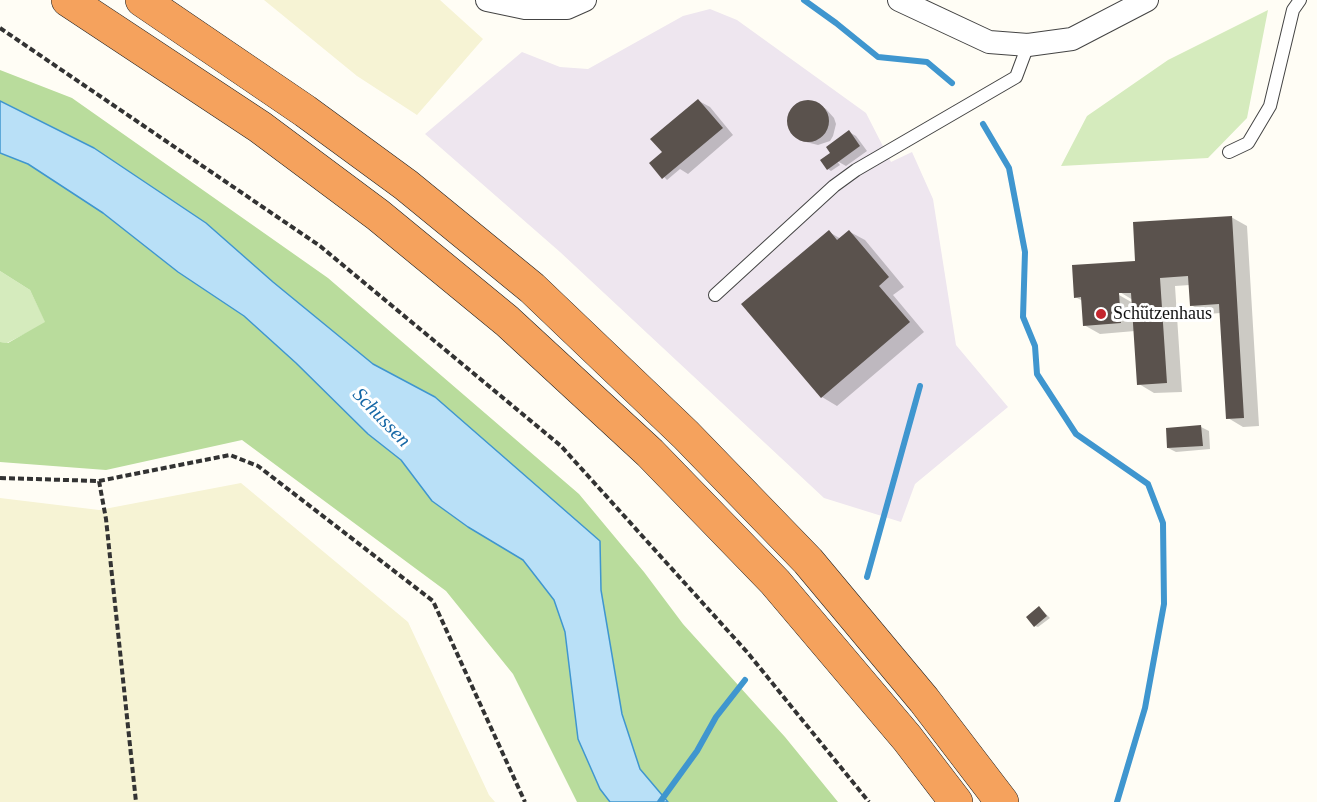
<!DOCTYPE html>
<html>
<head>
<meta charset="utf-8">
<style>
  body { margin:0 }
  canvas { display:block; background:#fffdf5 }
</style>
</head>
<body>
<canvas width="1317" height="802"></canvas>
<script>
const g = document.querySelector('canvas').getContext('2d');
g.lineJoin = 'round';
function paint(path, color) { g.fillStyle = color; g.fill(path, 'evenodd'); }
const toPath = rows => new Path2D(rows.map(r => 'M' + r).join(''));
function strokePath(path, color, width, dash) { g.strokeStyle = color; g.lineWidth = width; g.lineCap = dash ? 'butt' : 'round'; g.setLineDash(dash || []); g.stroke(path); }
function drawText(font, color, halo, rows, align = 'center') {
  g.font = font + ' "Times New Roman",serif'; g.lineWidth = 6; g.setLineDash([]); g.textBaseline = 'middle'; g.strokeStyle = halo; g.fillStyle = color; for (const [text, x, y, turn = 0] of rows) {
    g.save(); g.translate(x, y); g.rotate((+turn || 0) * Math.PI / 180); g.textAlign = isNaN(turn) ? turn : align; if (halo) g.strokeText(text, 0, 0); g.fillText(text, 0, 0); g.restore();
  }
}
paint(toPath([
  [710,9,737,20,866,113,891,162,912,152,933,199,956,345,1008,407,915,484,901,522,824,498,560,252,425,134,522,52,560,67,588,69,683,16]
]), '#eee6ef');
paint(toPath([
  [264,0,440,0,483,39,417,115,357,76],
  [241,483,408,622,489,795,495,802,0,802,0,498,99,510]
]), '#f6f3d4');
paint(toPath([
  [1268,10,1247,118,1208,158,1061,166,1087,116,1168,60],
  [0,271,30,290,46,323,7,343,0,342]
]), '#d5ebbd');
paint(toPath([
  [0,70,72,98,328,278,579,494,644,572,683,624,785,737,838,802,577,802,513,674,446,591,242,440,106,470,0,462,0,342,8,343,45,322,30,290,0,271]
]), '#b9dc9c');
const water = toPath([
  [0,101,94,148,206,223,273,282,373,364,435,397,600,541,601,590,622,714,640,769,668,802,610,802,600,789,578,739,565,632,554,600,523,560,468,527,432,501,401,460,368,434,296,363,244,316,178,272,103,213,28,164,0,153,0,101]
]);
paint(water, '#b9e0f7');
strokePath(water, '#3f96cf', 1.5);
paint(toPath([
  [699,101,710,107,733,135,688,174,680,169,667,180,651,163,662,154],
  [805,102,817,104,826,109,834,118,836,124,833,136,830,141,818,145,806,142,797,137,790,126,789,120,794,108],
  [849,132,856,136,867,151,846,166,837,161,840,165,831,171,828,169,830,155],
  [1231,217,1247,226,1259,426,1243,427,1228,418,1221,313,1207,314,1191,305,1190,285,1175,286,1182,392,1154,393,1139,384,1135,331,1100,334,1084,325,1083,301,1075,297,1137,262],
  [1113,288,1133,300,1133,303,1112,291],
  [829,232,841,239,850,232,865,240,904,287,893,295,924,332,837,406,822,397],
  [1201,427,1209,431,1210,449,1176,452,1168,448],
  [1040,608,1050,618,1038,627,1035,626]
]), '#0003');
strokePath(toPath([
  [804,0,836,23,878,57,927,62,952,83],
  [983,124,1009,168,1025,252,1023,317,1035,346,1037,374,1076,434,1148,484,1163,523,1164,604,1145,708,1117,802],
  [867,577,920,386],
  [660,802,697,751,716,717,745,680]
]), '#3f96cf', 6);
paint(toPath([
  [698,99,723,128,662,179,649,163,662,152,650,139],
  '787 121a21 21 0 1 1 42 0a21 21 0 1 1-42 0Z',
  [849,130,860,146,827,170,820,160,830,153,826,147],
  [1232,216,1244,418,1226,419,1219,304,1190,306,1188,276,1160,278,1167,383,1137,385,1131,293,1119,293,1121,323,1083,326,1081,297,1074,298,1072,265,1135,261,1133,222],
  [829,230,837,240,849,230,889,277,879,286,910,322,821,398,741,304],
  [1201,425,1203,446,1167,448,1166,428],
  [1039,606,1047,616,1034,627,1026,617]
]), '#5a524d');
const lane = toPath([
  [1229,152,1248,143,1270,106,1293,10,1300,0],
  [715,295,834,186,856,170,1016,77,1028,45]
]);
const street = toPath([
  [487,0,525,8,567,8,585,0],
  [899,0,989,42,1028,45,1072,39,1147,0]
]);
const highway = toPath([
  [68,0,260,127,378,215,507,321,650,453,775,582,907,738,956,802],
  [142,0,305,111,406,185,532,288,686,435,808,561,924,700,1002,802]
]);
strokePath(lane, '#444', 14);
strokePath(street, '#444', 24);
strokePath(highway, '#222', 34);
strokePath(toPath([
  [0,28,320,246,561,446,747,652,869,802],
  [0,478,99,481,230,455,258,466,433,601,525,802],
  [99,481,106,519,136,802]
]), '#333', 4, [6, 3]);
strokePath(lane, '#fff', 12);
strokePath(street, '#fff', 22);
strokePath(highway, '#f5a25d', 33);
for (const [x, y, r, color] of [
  [1101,314,6,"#c4262e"]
]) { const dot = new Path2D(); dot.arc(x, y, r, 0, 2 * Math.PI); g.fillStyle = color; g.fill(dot); strokePath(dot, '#fff', 2); }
drawText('18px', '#111', '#fff', [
  ["Schützenhaus",1113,314]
], 'left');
drawText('italic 20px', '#1768a6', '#fff', [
  ["Schussen",381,418,46]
]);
</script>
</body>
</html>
